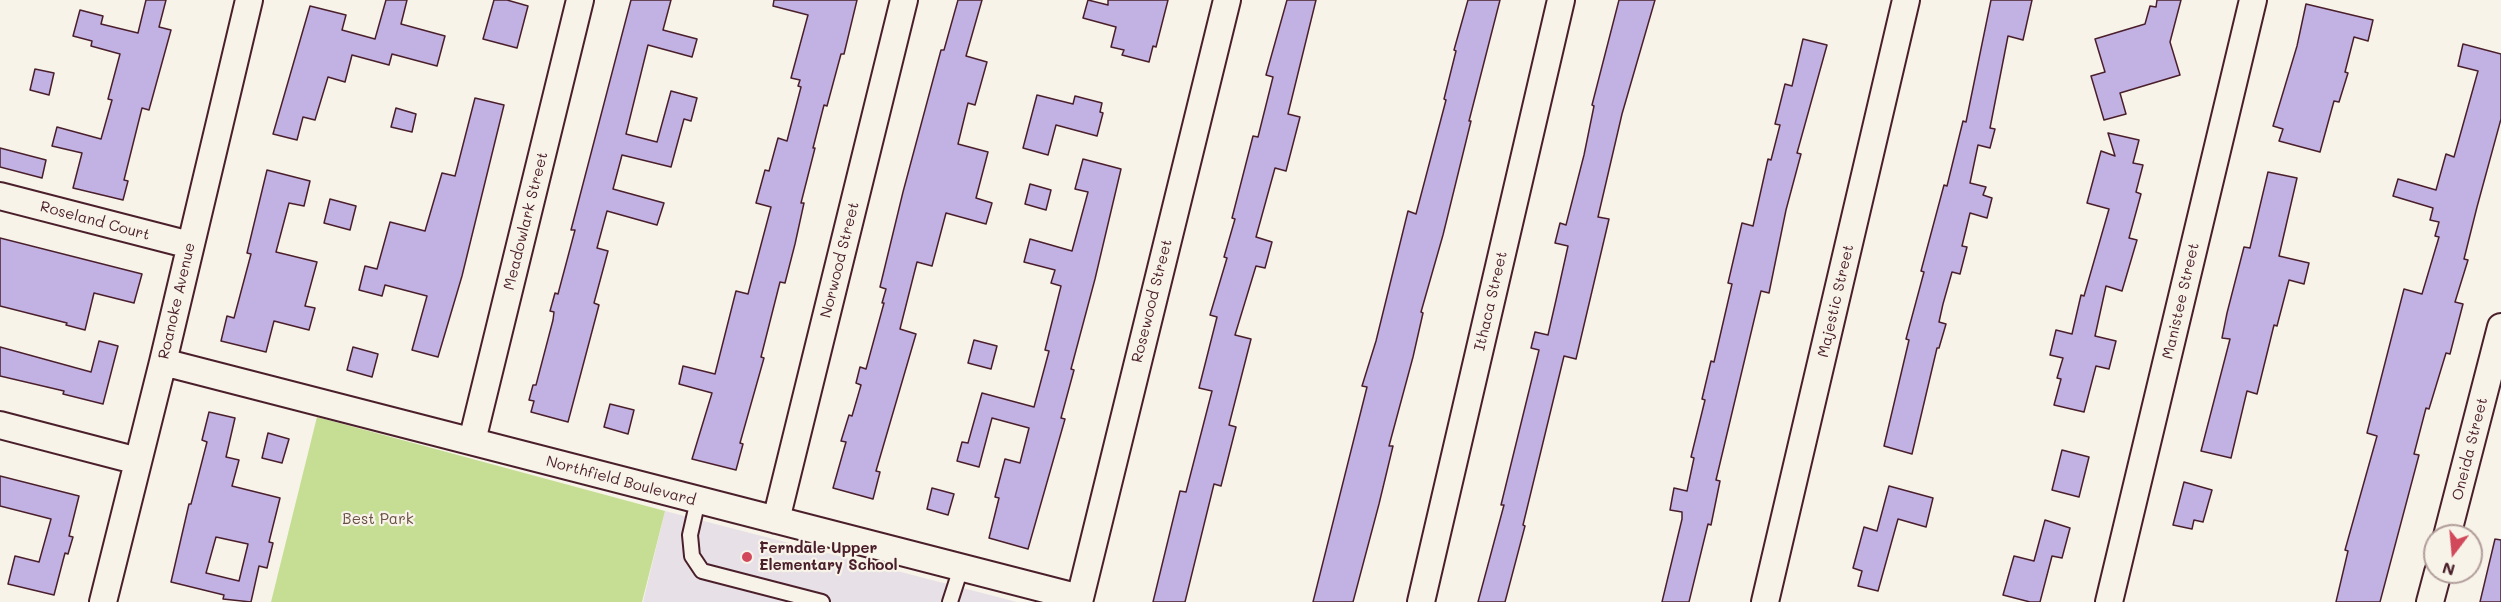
<!DOCTYPE html>
<html>
<head>
<meta charset="utf-8">
<style>
  body { margin:0 }
  #map { position:relative; width:2501px; height:602px; overflow:hidden; background:#f7f3e8; font-family:Mali,sans-serif }
  canvas { display:block }
  .north { position:absolute; left:2423px; top:524px; width:60px; height:60px; box-sizing:border-box; background:#f7f3e8; border:2px solid #b29e9c; border-radius:50%; rotate:196deg; font-size:16px; font-weight:700; line-height:24px; text-align:center; color:#4a1f2b }
  .north::after { content:''; display:block; margin:auto; width:21px; height:27px; background:#d1495b; clip-path:polygon(50% 0,100% 100%,50% 72%,0 100%) }
</style>
</head>
<body>
<div id="map">
<canvas width="2501" height="602"></canvas>
<div class="north">N</div>
</div>
<script>
const g = document.querySelector('canvas').getContext('2d');
g.lineJoin = 'round';
function paint(path, color) { g.fillStyle = color; g.fill(path, 'evenodd'); }
const toPath = rows => new Path2D(rows.map(r => 'M' + r).join(''));
function strokePath(path, color, width, dash) { g.strokeStyle = color; g.lineWidth = width; g.lineCap = dash ? 'butt' : 'round'; g.setLineDash(dash || []); g.stroke(path); }
function drawText(font, color, halo, rows, align = 'center') {
  g.font = font + ' Mali,sans-serif'; g.lineWidth = 4.5; g.setLineDash([]); g.textBaseline = 'middle'; g.strokeStyle = halo; g.fillStyle = color; for (const [text, x, y, turn = 0] of rows) {
    g.save(); g.translate(x, y); g.rotate((+turn || 0) * Math.PI / 180); g.textAlign = isNaN(turn) ? turn : align; if (halo) g.strokeText(text, 0, 0); g.fillText(text, 0, 0); g.restore();
  }
}
paint(toPath([
  [665,511,1017,602,643,602]
]), '#e7e0e6');
paint(toPath([
  [317,417,665,511,642,602,271,602]
]), '#c6de94');
const building = toPath([
  [146,0,166,0,159,27,171,30,149,110,142,108,124,180,128,181,123,200,73,188,82,153,52,146,57,127,101,139,112,100,108,99,120,54,91,46,92,41,73,36,80,10,103,16,101,24,138,33,146,0],
  [386,0,407,0,401,24,445,36,437,66,392,54,389,65,352,55,345,82,328,77,315,120,303,117,297,140,273,134,310,6,346,15,342,30,375,39,386,0],
  [494,0,507,0,528,6,517,48,483,39,494,0],
  [631,0,671,0,663,30,697,39,692,57,648,45,626,134,657,142,671,91,697,98,691,121,684,119,671,167,622,155,613,189,664,203,657,225,607,211,597,248,608,251,594,303,599,305,568,422,531,412,534,401,529,400,533,385,536,385,553,320,554,312,550,311,555,293,558,294,575,230,571,230,631,0],
  [774,0,857,0,844,54,841,54,827,106,824,105,813,148,815,148,801,203,804,203,795,244,785,283,780,282,761,357,764,358,740,443,743,444,736,470,692,459,712,393,679,384,683,366,715,374,736,291,748,294,771,207,756,203,765,170,769,171,778,138,787,141,801,87,798,86,800,80,791,78,808,15,773,6,774,0],
  [958,0,982,0,966,56,987,62,975,105,968,103,958,144,988,152,976,198,992,203,986,224,946,213,932,266,917,262,900,329,916,334,876,471,880,472,873,499,833,488,846,442,841,441,849,415,852,416,861,385,856,383,860,367,866,369,884,303,882,303,886,289,880,287,903,192,941,50,944,50,958,0],
  [1088,0,1108,5,1108,0,1168,0,1156,47,1153,46,1149,62,1122,55,1124,50,1111,47,1116,27,1083,18,1088,0],
  [1287,0,1316,0,1288,114,1300,117,1286,171,1275,168,1256,237,1272,242,1265,268,1256,266,1235,335,1251,339,1229,425,1236,427,1221,486,1214,484,1185,602,1153,602,1180,491,1186,492,1212,391,1199,388,1217,317,1210,315,1227,258,1224,257,1235,219,1232,218,1253,136,1258,137,1273,77,1266,75,1287,0],
  [1468,0,1500,0,1469,121,1471,121,1443,235,1421,312,1423,313,1413,357,1389,446,1393,446,1379,504,1353,602,1313,602,1367,387,1362,386,1376,341,1408,211,1416,214,1446,100,1444,99,1456,51,1454,50,1468,0],
  [1619,0,1655,0,1622,114,1598,217,1609,219,1576,359,1564,356,1523,525,1525,526,1505,602,1478,602,1504,505,1501,505,1539,350,1531,348,1535,332,1548,335,1556,300,1568,246,1555,243,1560,223,1566,225,1584,155,1594,106,1592,105,1619,0],
  [1991,0,2032,0,2023,40,2008,36,1990,128,1995,129,1990,148,1978,145,1970,183,1986,187,1983,195,1992,198,1987,218,1970,213,1962,246,1967,247,1960,274,1952,272,1943,304,1939,322,1946,324,1939,348,1937,348,1912,454,1884,446,1909,340,1906,339,1924,272,1921,271,1944,185,1947,186,1963,121,1966,122,1991,0],
  [2157,0,2181,0,2170,42,2180,75,2120,93,2126,114,2104,120,2091,76,2105,72,2095,39,2145,24,2150,6,2156,7,2157,0],
  [2306,4,2373,20,2368,41,2354,37,2345,72,2348,73,2339,102,2334,101,2320,152,2279,141,2283,129,2273,126,2297,46,2306,4],
  [1803,39,1827,45,1797,153,1801,154,1786,210,1769,293,1761,291,1716,480,1720,481,1711,525,1708,524,1689,602,1662,602,1682,519,1682,512,1670,510,1674,488,1687,491,1694,458,1691,457,1705,400,1702,399,1711,361,1714,362,1732,284,1728,283,1742,223,1753,226,1768,159,1771,160,1780,125,1775,124,1785,84,1792,86,1803,39],
  [2463,44,2501,54,2501,119,2477,207,2464,259,2468,260,2455,302,2463,304,2450,354,2446,353,2429,409,2426,408,2414,454,2419,455,2380,602,2336,602,2348,551,2345,550,2377,436,2367,433,2404,289,2422,294,2439,237,2435,236,2439,222,2430,220,2433,208,2393,196,2398,179,2436,190,2446,154,2454,157,2478,71,2458,66,2463,44],
  [35,69,54,73,49,95,30,90,35,69],
  [1037,95,1073,104,1075,96,1102,103,1100,112,1103,113,1097,136,1056,125,1048,155,1023,148,1037,95],
  [475,98,504,105,462,276,438,357,412,350,427,296,385,285,382,296,359,290,365,266,377,269,390,222,425,231,442,173,455,176,475,98],
  [396,108,416,114,412,132,391,127,396,108],
  [2108,133,2139,140,2133,163,2143,165,2136,192,2141,194,2129,238,2137,240,2122,291,2106,286,2095,336,2116,341,2109,369,2096,366,2084,412,2054,405,2061,379,2057,378,2063,358,2050,355,2056,330,2072,334,2081,295,2084,296,2109,209,2087,203,2101,151,2115,156,2108,133],
  [0,148,46,160,42,178,0,167,0,148],
  [1083,159,1121,169,1095,279,1071,369,1074,370,1061,418,1065,419,1028,549,989,538,999,498,995,497,1005,459,1020,463,1029,428,992,418,979,467,957,461,962,442,968,443,982,393,1034,407,1049,351,1045,350,1061,286,1051,283,1055,270,1024,262,1030,239,1072,251,1088,192,1075,189,1083,159],
  [267,170,310,181,304,206,289,203,276,252,317,262,305,306,315,308,309,330,274,321,266,352,221,341,227,316,234,318,251,254,247,253,267,170],
  [2268,172,2297,178,2279,256,2309,263,2304,284,2289,280,2277,326,2274,325,2257,394,2247,391,2231,458,2201,451,2230,339,2222,338,2227,313,2244,247,2250,248,2268,172],
  [1030,184,1051,190,1046,210,1025,204,1030,184],
  [330,199,356,206,350,230,324,223,330,199],
  [0,238,142,274,134,303,94,293,85,330,66,325,67,323,0,306,0,238],
  [974,340,997,346,991,369,968,363,974,340],
  [99,341,118,346,103,404,63,394,64,391,0,376,0,347,91,372,99,341],
  [353,347,378,354,372,377,347,370,353,347],
  [610,404,634,410,628,434,604,427,610,404],
  [209,412,235,418,226,457,239,460,232,486,280,498,269,542,273,543,267,568,259,566,251,602,223,599,224,595,171,582,189,504,191,504,207,442,202,440,209,412],
  [216,537,248,544,239,581,206,573,216,537],
  [268,433,289,439,282,463,262,458,268,433],
  [2062,450,2089,457,2079,497,2052,490,2062,450],
  [0,476,79,496,69,536,73,537,68,554,65,553,54,595,8,584,15,556,39,562,51,519,0,506,0,476],
  [2184,482,2212,490,2203,522,2194,520,2192,529,2173,525,2184,482],
  [1889,486,1933,498,1926,527,1898,519,1878,591,1858,586,1862,571,1853,568,1864,527,1877,531,1889,486],
  [932,488,954,494,948,515,927,509,932,488],
  [2045,520,2070,528,2062,558,2052,556,2040,602,2030,602,2003,595,2014,556,2034,561,2045,520],
  [2495,539,2501,540,2501,602,2480,602,2495,539]
]);
paint(building, '#c2b2e3');
strokePath(building, '#4a1f2b', 1.5);
const service = toPath([
  [698,500,690,535,692,556,702,571,822,602],
  [950,602,961,568]
]);
const minor = toPath([
  [0,196,190,245],
  [163,362,1080,598],
  [0,425,138,461],
  [472,441,580,0],
  [776,520,904,0],
  [2447,536,2501,327],
  [103,602,163,362,249,0],
  [1079,602,1227,0],
  [1421,602,1561,0],
  [1765,602,1906,0],
  [2109,602,2253,0],
  [2430,602,2438,572]
]);
strokePath(service, '#4a1f2b', 18);
strokePath(minor, '#4a1f2b', 30);
strokePath(service, '#f7f3e8', 14);
strokePath(minor, '#f7f3e8', 26);
for (const [x, y, r, color] of [
  [747,557,6,"#d1495b"]
]) { const dot = new Path2D(); dot.arc(x, y, r, 0, 2 * Math.PI); g.fillStyle = color; g.fill(dot); strokePath(dot, '#f7f3e8', 2); }
drawText('15px', '#4a1f2b', '#f7f3e8', [
  ["Roseland Court",95,221,15],
  ["Meadowlark Street",526,221,-76],
  ["Norwood Street",840,260,-76],
  ["Roanoke Avenue",177,301,-77],
  ["Rosewood Street",1152,301,-76],
  ["Ithaca Street",1491,301,-77],
  ["Majestic Street",1836,301,-77],
  ["Manistee Street",2181,301,-77],
  ["Oneida Street",2470,449,-76],
  ["Northfield Boulevard",621,481,15]
]);
drawText('15px', '#694f45', '#f7f3e8', [
  ["Best Park",378,519]
]);
drawText('bold 15px', '#4a1f2b', '#f7f3e8', [
  ["Ferndale Upper",759,548],
  ["Elementary School",759,565]
], 'left');
</script>
</body>
</html>
